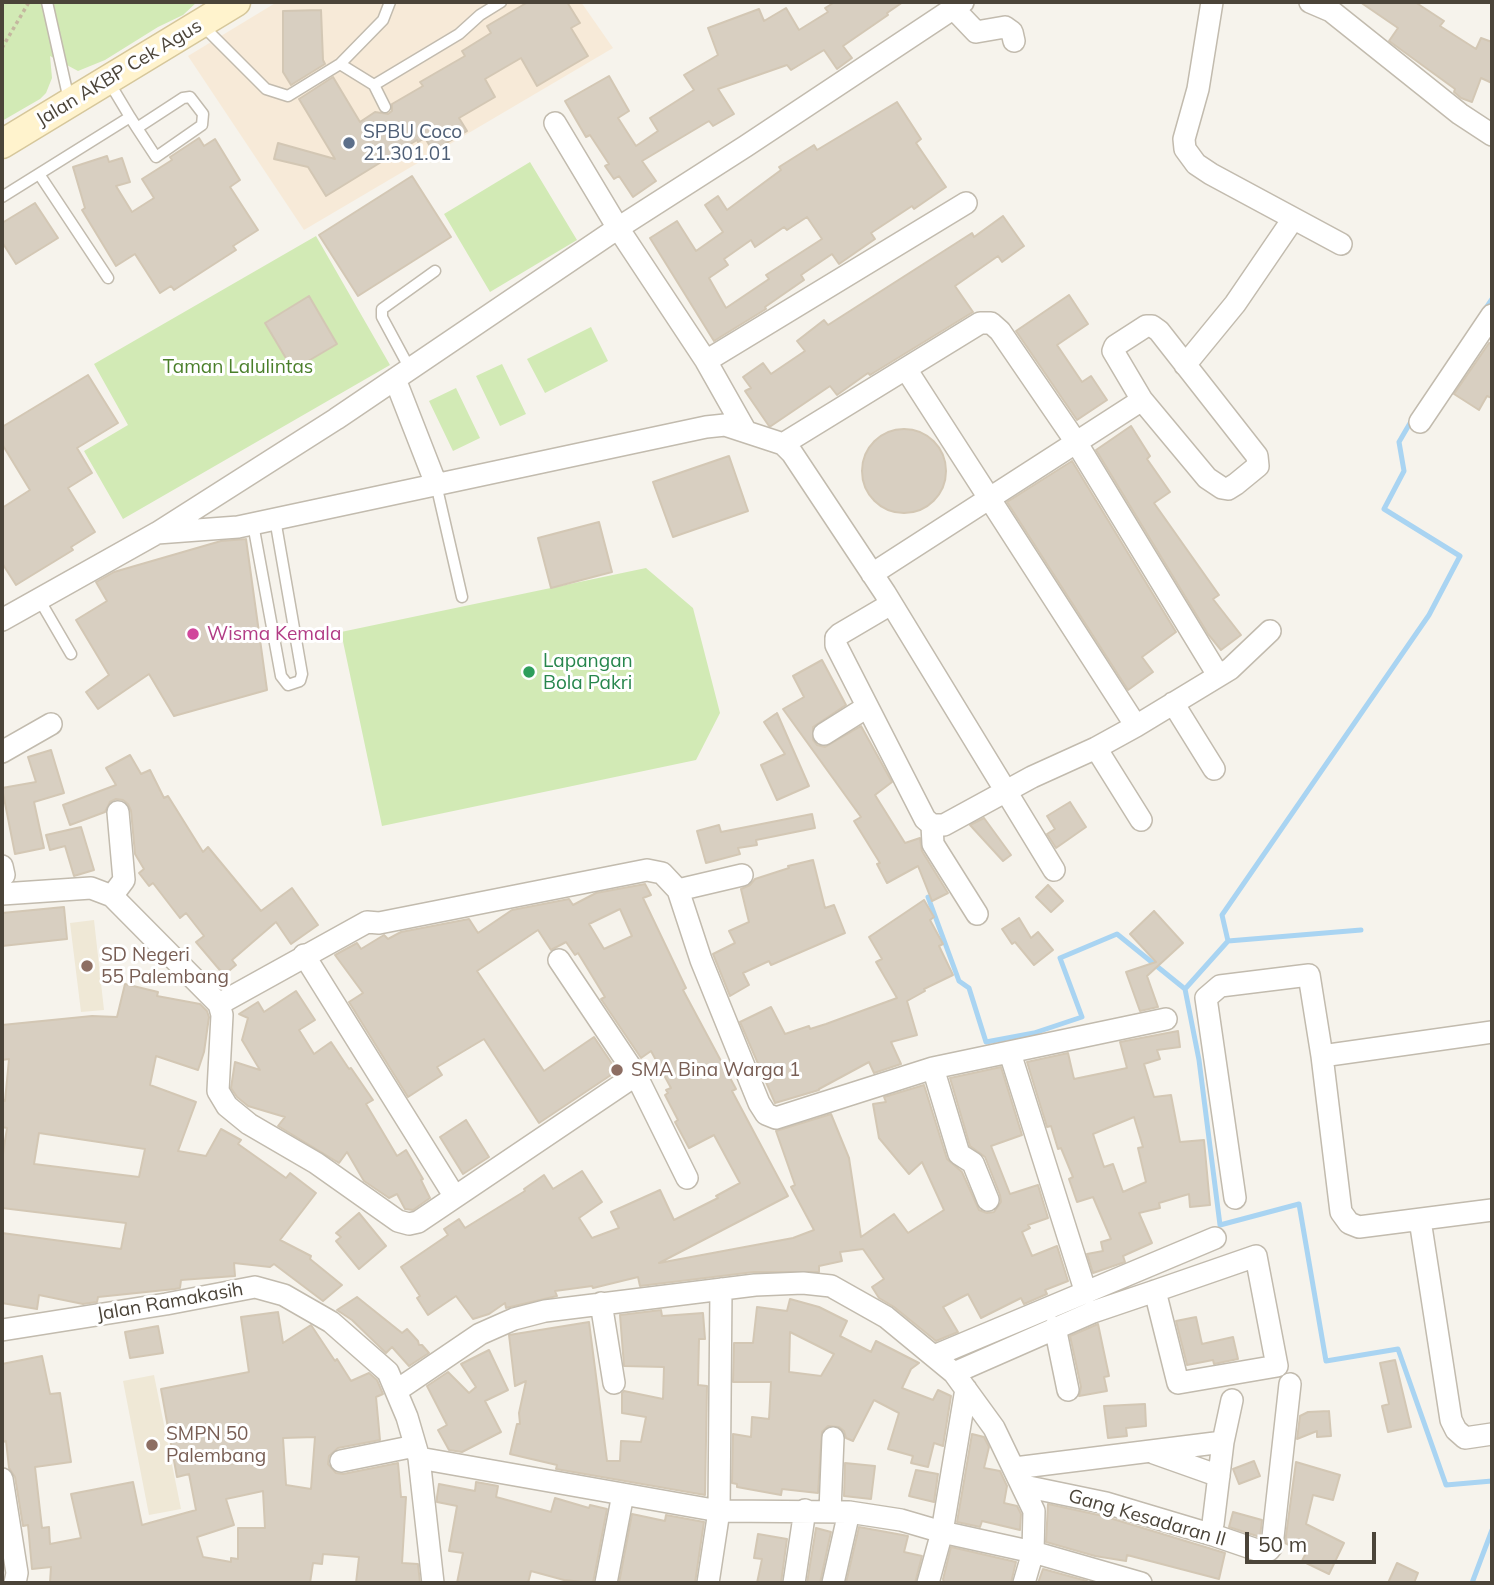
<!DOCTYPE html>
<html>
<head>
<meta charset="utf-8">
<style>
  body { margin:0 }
  #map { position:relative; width:1494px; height:1585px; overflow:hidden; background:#f6f3ec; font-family:Mulish,sans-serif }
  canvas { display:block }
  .frame { position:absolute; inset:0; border:4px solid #4b4439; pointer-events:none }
  .scale { position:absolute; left:1245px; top:1532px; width:131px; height:32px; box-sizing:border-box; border:4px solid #4b4439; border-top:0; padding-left:9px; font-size:21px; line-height:24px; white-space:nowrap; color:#4b4439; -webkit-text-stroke:5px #fff; paint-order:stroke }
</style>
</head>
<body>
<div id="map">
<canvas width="1494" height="1585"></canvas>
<div class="frame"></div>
<div class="scale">50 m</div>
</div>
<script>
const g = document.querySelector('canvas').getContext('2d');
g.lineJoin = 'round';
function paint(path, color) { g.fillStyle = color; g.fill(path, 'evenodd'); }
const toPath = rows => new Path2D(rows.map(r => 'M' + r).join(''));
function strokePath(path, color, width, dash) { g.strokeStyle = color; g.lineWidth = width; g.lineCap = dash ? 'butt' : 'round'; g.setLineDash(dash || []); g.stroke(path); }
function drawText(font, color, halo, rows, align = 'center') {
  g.font = font + ' Mulish,sans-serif'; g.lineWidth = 6; g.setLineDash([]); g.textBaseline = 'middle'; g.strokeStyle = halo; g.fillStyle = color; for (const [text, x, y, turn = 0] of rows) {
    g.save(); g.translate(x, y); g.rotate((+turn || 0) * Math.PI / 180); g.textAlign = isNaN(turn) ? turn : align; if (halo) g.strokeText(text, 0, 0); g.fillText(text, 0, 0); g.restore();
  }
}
paint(toPath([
  [277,2,581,2,613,48,304,230,188,56]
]), '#f7ead8');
paint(toPath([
  [94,920,104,1010,81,1012,70,923],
  [154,1375,181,1509,149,1515,123,1381]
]), '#efe8d6');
paint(toPath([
  [2,2,197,2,183,15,158,27,105,60,78,71,50,56,52,78,46,93,40,99,2,121],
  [530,162,577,240,490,292,444,214],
  [316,236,390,365,123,519,84,451,128,425,94,364],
  [591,327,608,361,545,393,527,359],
  [502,364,526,414,500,426,476,376],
  [456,388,480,438,453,451,429,401],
  [646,568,693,608,720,713,696,760,382,826,341,632]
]), '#d2eab5');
strokePath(toPath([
  [1484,311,1492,299],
  [1413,418,1399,442,1404,471,1384,509,1460,556,1429,615,1222,915,1228,941,1185,989,1199,1060,1220,1225,1299,1204,1326,1361,1398,1349,1446,1485,1492,1481],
  [928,897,959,981,969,988,986,1042,1034,1033,1082,1017,1060,958,1117,934,1185,989],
  [1228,941,1361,930],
  [1472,1583,1492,1530]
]), '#a9d4f2', 5);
const building = toPath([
  [528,2,567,2,580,23,571,28,588,56,537,86,521,58,485,79,495,97,459,118,467,131,433,151,425,138,418,142,417,140,326,196,308,167,274,159,278,143,335,159,299,99,333,77,360,122,375,112,388,114,392,111,392,104,423,86,420,82,465,56,462,51,491,33,487,26,528,2],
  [835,2,903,2,887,13,888,15,843,46,852,58,837,69,824,50,791,70,787,65,718,89,734,114,713,126,709,121,642,161,656,181,633,197,619,176,614,179,605,166,609,164,590,135,586,137,565,101,609,76,629,111,618,118,636,146,658,131,650,118,694,90,684,75,718,55,708,28,759,9,764,21,786,8,799,30,828,12,825,8,835,2],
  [1360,2,1415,2,1444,21,1440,26,1476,49,1481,38,1492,42,1492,83,1481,78,1472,102,1461,98,1454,92,1455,89,1389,41,1398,28,1360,2],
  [321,10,323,60,325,64,291,85,283,72,283,11,321,10],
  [897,102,921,139,916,143,946,187,914,209,912,206,871,233,875,239,839,264,832,254,801,275,804,280,765,307,766,309,714,341,650,238,677,221,696,251,723,232,705,205,718,196,727,210,781,170,779,167,814,145,817,150,897,102],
  [807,217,822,239,766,275,769,279,726,308,709,278,728,265,724,259,751,240,755,247,784,227,787,230,807,217],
  [199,138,204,146,215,139,240,180,230,187,258,230,233,246,236,250,174,290,171,286,160,293,135,254,116,266,82,210,85,208,73,167,107,156,109,162,122,158,130,182,116,186,132,212,154,198,142,179,172,160,170,157,199,138],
  [412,176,451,237,358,296,319,235,412,176],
  [35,203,58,238,16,264,2,242,2,223,35,203],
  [1003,216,1024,246,1002,262,998,256,955,286,973,312,870,375,868,373,837,395,830,386,771,426,769,426,745,391,751,388,743,377,763,363,771,374,805,351,797,341,824,320,828,325,972,233,974,237,1003,216],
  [1069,295,1088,324,1057,345,1082,382,1091,376,1107,400,1077,420,1016,331,1069,295],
  [309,296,337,344,293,370,265,323,309,296],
  [1489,343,1492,344,1492,398,1487,396,1479,410,1454,394,1489,343],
  [88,375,118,423,77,448,92,473,68,488,95,532,71,547,73,550,16,585,2,563,2,508,30,490,2,444,2,427,88,375],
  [1131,426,1150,456,1147,459,1170,492,1154,503,1219,595,1213,599,1241,635,1221,650,1208,634,1096,450,1131,426],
  '862 471a42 42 0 1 1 84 0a42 42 0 1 1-84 0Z',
  [729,456,748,511,673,537,653,482,729,456],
  [1072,461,1176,632,1142,657,1153,672,1128,690,1007,502,1072,461],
  [599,522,612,572,551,588,538,538,599,522],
  [246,539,267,690,174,716,149,674,98,709,86,692,109,675,76,620,107,601,96,582,114,572,221,541,246,539],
  [822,660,846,705,813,727,813,740,817,745,825,747,861,726,892,782,875,795,905,843,920,838,922,851,948,893,932,901,918,866,887,883,877,864,880,863,854,821,861,817,783,709,804,697,793,676,822,660],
  [777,713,809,786,777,800,761,765,785,754,764,722,777,713],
  [51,750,64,793,34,802,44,848,15,854,2,788,36,782,28,757,51,750],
  [130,755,141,774,150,770,164,798,168,796,203,852,208,847,261,911,292,888,318,925,291,944,276,922,232,960,236,965,224,975,196,942,204,936,186,913,180,918,153,883,149,886,139,873,144,869,135,854,131,811,128,804,123,800,116,799,110,802,105,812,70,825,63,805,116,785,106,768,130,755],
  [1070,802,1086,827,1056,848,1047,834,1055,829,1047,816,1070,802],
  [812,814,815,828,756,840,757,845,738,848,740,854,706,863,697,831,719,825,721,832,812,814],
  [984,818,1011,855,1003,861,970,825,984,818],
  [81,827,94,870,74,876,65,846,50,850,46,835,81,827],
  [813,860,825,908,834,905,845,933,771,965,769,961,743,973,749,985,730,996,713,954,735,943,729,931,749,922,741,889,750,885,755,879,789,868,788,866,813,860],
  [645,884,651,895,643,898,686,988,683,990,736,1089,732,1091,788,1196,659,1263,793,1238,814,1230,791,1187,795,1185,776,1131,831,1114,849,1158,861,1237,894,1214,908,1233,944,1210,922,1162,909,1174,879,1138,873,1104,886,1102,884,1097,924,1085,947,1159,962,1172,979,1210,987,1213,994,1212,1001,1202,1000,1195,985,1157,970,1146,950,1078,1001,1067,1022,1135,991,1146,1010,1194,1038,1185,1048,1218,1028,1225,1030,1228,1022,1232,1032,1256,1057,1246,1068,1281,1045,1290,1047,1294,1024,1304,1021,1298,981,1318,968,1294,943,1307,958,1332,936,1341,894,1307,879,1298,872,1287,884,1279,863,1249,840,1252,842,1261,819,1266,819,1272,754,1272,640,1286,638,1277,593,1288,592,1286,555,1291,557,1296,506,1308,505,1303,489,1314,473,1319,456,1296,428,1315,417,1298,420,1296,401,1267,448,1235,444,1229,459,1219,465,1228,525,1191,524,1189,544,1175,553,1189,582,1171,602,1202,579,1218,592,1238,619,1228,611,1212,660,1190,674,1220,718,1198,716,1196,740,1183,714,1135,689,1148,675,1122,678,1120,665,1095,668,1093,666,1090,671,1088,651,1051,641,1058,601,999,605,997,578,953,575,955,566,942,551,950,538,930,477,971,544,1071,594,1037,617,1071,539,1123,484,1039,437,1067,442,1075,408,1097,349,1002,363,993,335,955,357,943,361,949,384,935,388,939,401,932,469,919,478,933,512,910,569,899,573,905,596,893,645,884],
  [620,909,632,936,604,949,589,924,620,909],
  [1048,885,1063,901,1051,912,1036,897,1048,885],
  [924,900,934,917,930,920,943,944,939,946,953,975,924,989,925,991,907,1001,917,1035,891,1042,901,1064,874,1073,869,1062,819,1089,819,1090,775,1103,740,1022,771,1007,785,1034,809,1026,810,1029,826,1024,897,998,876,962,882,959,869,937,924,900],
  [64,907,67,939,2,946,2,913,64,907],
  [1154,911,1183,943,1147,976,1158,1007,1140,1011,1126,972,1156,962,1130,934,1154,911],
  [1019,918,1031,938,1038,932,1053,950,1034,965,1015,942,1012,944,1002,929,1019,918],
  [125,984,158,992,157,996,200,1004,207,1011,209,1017,204,1052,198,1070,156,1056,150,1085,196,1102,178,1151,206,1156,221,1129,241,1140,238,1144,286,1178,290,1173,316,1193,280,1240,311,1256,310,1259,342,1285,323,1301,274,1264,270,1267,234,1263,235,1276,181,1280,180,1288,175,1289,98,1297,97,1302,83,1304,39,1295,37,1309,2,1303,2,1233,121,1249,126,1223,2,1208,2,1160,7,1128,2,1127,2,1100,5,1101,9,1059,2,1060,2,1025,92,1016,117,1017,125,984],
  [39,1133,145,1149,139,1177,34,1164,39,1133],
  [296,991,315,1020,299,1030,314,1054,331,1042,349,1069,351,1068,373,1100,366,1104,397,1156,406,1150,423,1179,421,1180,430,1198,413,1210,405,1209,397,1194,389,1198,364,1181,347,1152,339,1163,278,1126,285,1117,248,1106,237,1097,231,1088,235,1062,260,1070,242,1040,248,1018,239,1014,258,1002,264,1012,296,991],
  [1178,1031,1180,1047,1157,1050,1160,1059,1144,1064,1154,1097,1171,1095,1180,1142,1204,1140,1210,1205,1190,1207,1189,1194,1159,1203,1160,1208,1139,1213,1152,1243,1123,1256,1125,1262,1093,1273,1087,1254,1103,1251,1101,1242,1111,1239,1093,1197,1077,1202,1069,1179,1073,1177,1061,1148,1058,1149,1051,1126,1047,1127,1027,1062,1068,1053,1074,1079,1127,1068,1120,1042,1178,1031],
  [1134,1117,1143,1147,1138,1148,1146,1182,1123,1192,1113,1164,1104,1167,1093,1134,1134,1117],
  [466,1120,489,1157,463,1174,440,1137,466,1120],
  [359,1213,386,1246,359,1269,336,1241,341,1237,336,1233,359,1213],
  [357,1297,402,1333,407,1329,418,1341,419,1345,422,1345,429,1353,409,1366,392,1347,386,1353,352,1320,337,1310,357,1297],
  [790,1299,819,1307,847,1321,840,1336,871,1352,876,1341,919,1363,911,1369,902,1388,933,1400,938,1390,951,1396,943,1446,934,1443,928,1467,911,1463,913,1456,888,1449,899,1413,874,1400,853,1441,846,1438,844,1431,839,1427,828,1426,822,1432,818,1493,782,1489,781,1495,737,1487,737,1484,732,1483,733,1434,751,1437,752,1417,769,1419,771,1382,733,1382,734,1343,753,1343,757,1307,787,1311,790,1299],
  [790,1332,834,1354,821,1376,789,1372,790,1332],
  [661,1310,662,1316,703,1313,705,1339,699,1339,698,1385,707,1386,705,1495,556,1469,557,1465,510,1454,517,1424,520,1424,519,1413,526,1381,515,1386,509,1335,589,1322,607,1461,620,1461,621,1441,641,1442,646,1417,622,1413,622,1393,624,1391,663,1399,664,1367,624,1366,620,1315,661,1310],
  [278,1312,283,1343,311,1325,335,1361,337,1359,351,1381,369,1373,377,1380,383,1394,376,1397,380,1440,338,1448,329,1456,328,1464,336,1473,343,1474,398,1463,401,1497,406,1497,402,1563,418,1564,420,1583,356,1583,359,1557,323,1554,322,1564,313,1563,310,1583,50,1583,51,1567,32,1569,28,1525,23,1526,15,1477,9,1468,6,1441,3,1442,2,1433,2,1364,42,1356,50,1394,60,1393,71,1462,35,1467,42,1528,49,1527,50,1544,81,1538,71,1494,133,1482,142,1525,196,1510,189,1474,177,1477,161,1389,249,1372,241,1317,278,1312],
  [315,1437,311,1489,286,1485,283,1438,315,1437],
  [263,1491,265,1528,238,1528,238,1559,231,1558,231,1562,203,1557,197,1537,234,1525,226,1499,263,1491],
  [1196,1317,1202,1344,1233,1337,1238,1359,1214,1364,1213,1360,1187,1365,1176,1321,1196,1317],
  [1098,1324,1109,1376,1104,1377,1107,1391,1079,1396,1081,1387,1070,1336,1098,1324],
  [158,1326,163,1353,130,1358,125,1332,158,1326],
  [489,1350,508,1390,485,1401,501,1432,462,1452,449,1450,438,1430,447,1425,427,1386,448,1372,469,1393,476,1387,461,1364,489,1350],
  [1395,1360,1411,1427,1388,1432,1382,1406,1389,1404,1380,1363,1395,1360],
  [1145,1404,1146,1426,1126,1428,1127,1436,1108,1438,1104,1406,1145,1404],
  [1329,1411,1331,1436,1317,1437,1317,1431,1297,1439,1300,1416,1308,1412,1329,1411],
  [972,1434,984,1437,989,1447,984,1468,1000,1471,1007,1486,1004,1503,1017,1506,1021,1514,1020,1530,982,1521,980,1527,957,1522,972,1434],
  [1254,1461,1260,1476,1239,1484,1233,1469,1254,1461],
  [1296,1462,1340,1475,1333,1500,1313,1495,1306,1524,1344,1543,1329,1574,1302,1561,1306,1553,1285,1543,1296,1462],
  [845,1463,875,1466,871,1499,844,1496,845,1463],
  [916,1470,938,1474,934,1502,909,1496,916,1470],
  [476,1482,498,1486,496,1497,551,1512,555,1498,589,1508,590,1505,607,1509,593,1583,564,1580,531,1571,528,1583,457,1583,463,1553,449,1551,457,1506,437,1502,437,1497,439,1484,475,1491,476,1482],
  [1048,1504,1103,1516,1225,1553,1219,1579,1127,1555,1126,1561,1095,1556,1046,1542,1048,1504],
  [1233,1512,1262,1520,1260,1537,1229,1527,1233,1512],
  [632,1514,665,1521,666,1515,704,1522,695,1583,619,1583,632,1514],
  [859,1527,908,1536,904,1552,922,1556,915,1583,846,1583,859,1527],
  [816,1528,831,1532,820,1583,807,1583,816,1528],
  [758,1534,787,1539,781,1583,757,1583,762,1559,754,1558,758,1534],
  [951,1547,1016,1562,1011,1583,944,1583,943,1579,951,1547],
  [1397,1563,1418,1573,1414,1583,1388,1583,1397,1563],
  [1043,1569,1087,1581,1086,1583,1038,1583,1043,1569]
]);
paint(building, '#d8cfc1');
strokePath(building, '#d3c7b4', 2);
const service = toPath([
  [47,2,69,100],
  [202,25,266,89,288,96,340,64,383,20,390,2],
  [340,64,374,85,385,107],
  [374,85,459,34,480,15,501,2],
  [130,117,137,128,156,157,202,125,203,114,190,97,183,98,137,128],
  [39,174,108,278],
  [2,197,130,117,109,82],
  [410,369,382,317,382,309,435,271],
  [436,484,462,597],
  [253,524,281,676,288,685,300,681,302,674,275,519],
  [39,599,71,654]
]);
const minor = toPath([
  [1212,2,1198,89,1184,139,1185,149,1196,164,1211,174,1341,244],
  [1310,2,1331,11,1460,114,1492,135],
  [954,9,976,32,1005,27,1012,32,1014,41],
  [555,123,618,228,706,361,745,430],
  [706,361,966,203],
  [1185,365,1235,304,1293,219],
  [906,369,1136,726],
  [395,379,436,484],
  [1420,422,1492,315],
  [783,444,980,323,991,323,1000,331,1076,442,1218,675],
  [157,533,238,527,706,427,725,425,783,444,792,453,885,593,1054,870],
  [872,574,1142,400,1207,478,1222,488,1228,489,1236,484,1258,466,1257,456,1159,331,1152,326,1146,326,1115,346,1113,351,1142,400],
  [891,604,840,634,836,638,836,645,925,819,932,825,944,825,1032,777,1096,748,1136,726,1230,669,1270,631],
  [2,620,157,533,336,419,618,228,746,146,963,2],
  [1173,703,1214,769],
  [824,734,867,707],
  [1096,748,1141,820],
  [2,752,51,724],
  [932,825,933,844,977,914],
  [2,866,4,875],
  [678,890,742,875],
  [2,894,91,888,112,896,219,1004,367,922,379,923,647,870,662,873,678,890,701,960,759,1103,766,1114,776,1118,933,1068,1166,1019],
  [112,896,124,880,118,812],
  [304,955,455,1197],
  [559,960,636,1075],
  [219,1004,222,1015,218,1091,227,1106,249,1124,316,1163,398,1221,409,1224,418,1222,636,1075,687,1178],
  [1010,1053,1086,1293],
  [1322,1056,1341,1212,1349,1223,1359,1227,1492,1210],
  [933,1068,959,1154,973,1163,988,1200],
  [1235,1198,1206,998,1220,986,1309,975,1322,1056,1492,1032],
  [1420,1220,1451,1420,1456,1430,1465,1438,1492,1434],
  [601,1303,614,1383],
  [1055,1327,1068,1390],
  [2,1330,166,1304,255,1287,284,1295,331,1322,388,1372,407,1417,419,1458,433,1583],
  [934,1356,1215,1238],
  [954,1373,1093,1312,1155,1291,1256,1256,1277,1366,1178,1383,1155,1291],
  [396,1391,480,1334,514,1319,545,1311,755,1285,803,1283,831,1286,886,1317,954,1373,994,1428,1034,1511,1033,1552,1024,1583],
  [1154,1453,1219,1476],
  [419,1458,719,1511,849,1512,901,1520,942,1532,1033,1552,1141,1583],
  [341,1461,415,1446],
  [1015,1468,1223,1442],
  [2,1479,17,1573,15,1583],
  [1024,1486,1106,1503,1213,1535,1257,1550,1269,1550,1272,1546,1290,1384],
  [830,1511,833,1438],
  [1213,1524,1223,1442,1232,1400],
  [606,1583,623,1494],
  [708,1583,719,1511,721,1289],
  [794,1583,805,1510],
  [833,1583,849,1512],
  [928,1583,942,1532,966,1389]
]);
const secondary = toPath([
  [2,144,236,2]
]);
strokePath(service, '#c2bbae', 13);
strokePath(minor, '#c2bbae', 24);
strokePath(secondary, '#d6c79b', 31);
strokePath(toPath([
  [2,48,29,2]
]), '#c4b79f', 3.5, [3.5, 3.5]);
strokePath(service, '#fff', 10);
strokePath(minor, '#fff', 21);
strokePath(secondary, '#fff3cd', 28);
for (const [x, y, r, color] of [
  [349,143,7,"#5c6f8a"],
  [193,634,7,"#d1479c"],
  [529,672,7,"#2e9e5b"],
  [87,966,7,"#8d6e63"],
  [617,1070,7,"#8d6e63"],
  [152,1445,7,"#8d6e63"]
]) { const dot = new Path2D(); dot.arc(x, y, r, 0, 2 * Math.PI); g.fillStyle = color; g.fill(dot); strokePath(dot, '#fff', 2.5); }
drawText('19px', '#4b4439', '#fff', [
  ["Jalan AKBP Cek Agus",119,73,-31],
  ["Jalan Ramakasih",170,1302,-10],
  ["Gang Kesadaran II",1147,1518,16]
]);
drawText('19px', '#4e5e75', '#fff', [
  ["SPBU Coco",363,132],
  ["21.301.01",363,154]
], 'left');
drawText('19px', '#4a7f2a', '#fff', [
  ["Taman Lalulintas",238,367]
]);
drawText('19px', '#b23c85', '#fff', [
  ["Wisma Kemala",207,634]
], 'left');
drawText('19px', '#27864d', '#fff', [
  ["Lapangan",543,661],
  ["Bola Pakri",543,683]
], 'left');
drawText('19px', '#785e54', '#fff', [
  ["SD Negeri",101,955],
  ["55 Palembang",101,977],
  ["SMA Bina Warga 1",631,1070],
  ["SMPN 50",166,1434],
  ["Palembang",166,1456]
], 'left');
</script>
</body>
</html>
